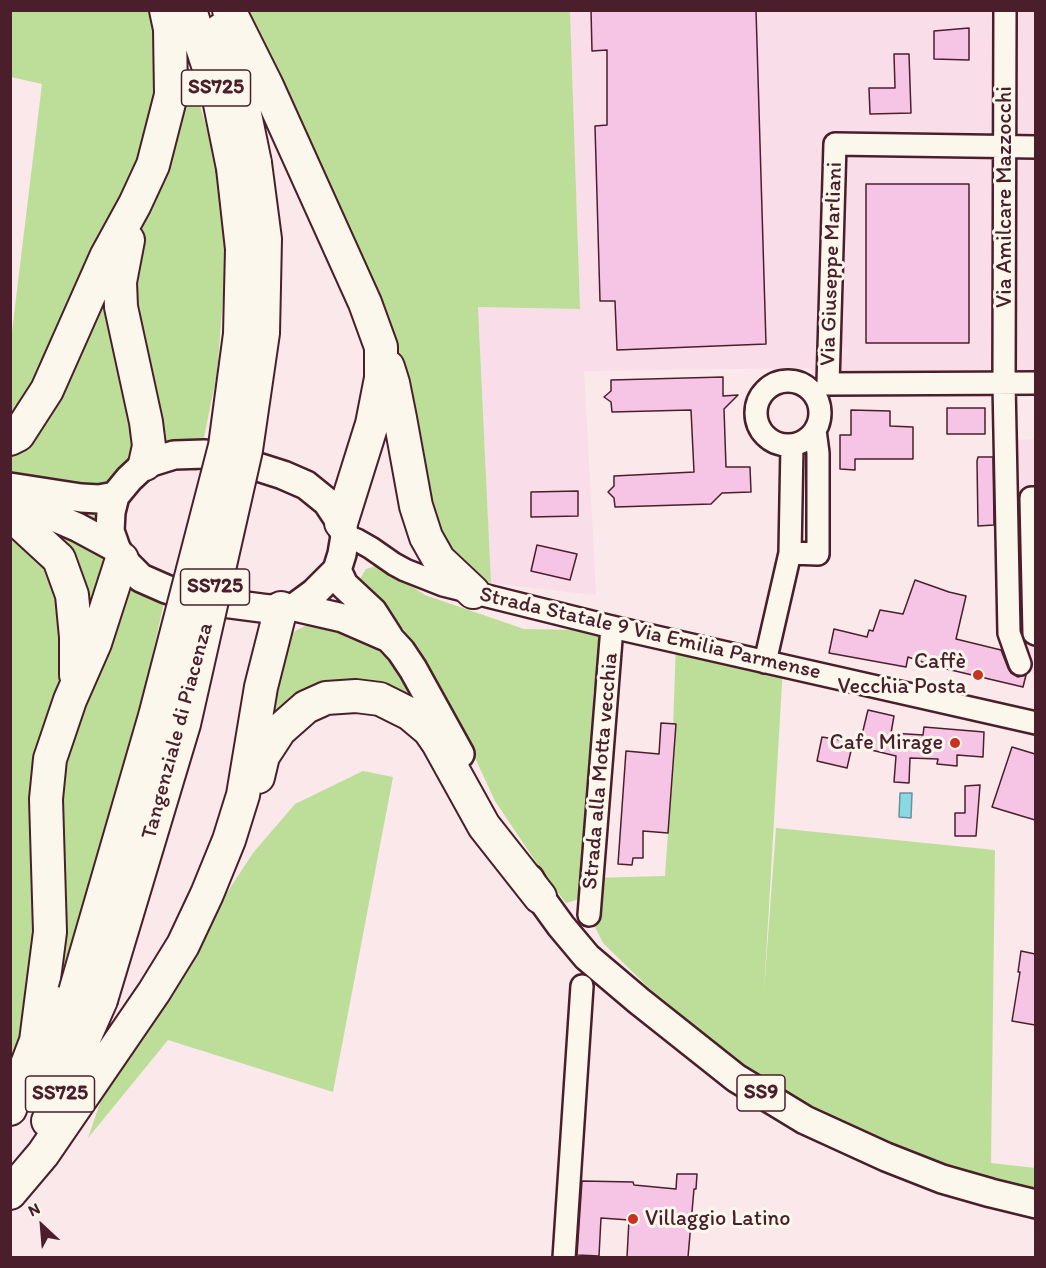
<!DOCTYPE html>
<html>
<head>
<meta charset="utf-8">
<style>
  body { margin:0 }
  #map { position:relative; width:1046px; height:1268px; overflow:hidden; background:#fae8ea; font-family:Itim,sans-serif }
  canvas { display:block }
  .frame { position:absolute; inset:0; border:12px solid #4a1f2b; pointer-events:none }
  .north { position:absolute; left:12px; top:1196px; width:60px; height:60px; -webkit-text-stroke:4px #fbf7ec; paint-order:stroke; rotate:334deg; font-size:16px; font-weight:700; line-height:24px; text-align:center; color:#4a1f2b }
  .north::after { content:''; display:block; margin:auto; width:21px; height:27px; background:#4a1f2b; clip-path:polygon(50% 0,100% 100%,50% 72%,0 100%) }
</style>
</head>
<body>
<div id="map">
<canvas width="1046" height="1268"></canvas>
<div class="frame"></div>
<div class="north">N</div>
</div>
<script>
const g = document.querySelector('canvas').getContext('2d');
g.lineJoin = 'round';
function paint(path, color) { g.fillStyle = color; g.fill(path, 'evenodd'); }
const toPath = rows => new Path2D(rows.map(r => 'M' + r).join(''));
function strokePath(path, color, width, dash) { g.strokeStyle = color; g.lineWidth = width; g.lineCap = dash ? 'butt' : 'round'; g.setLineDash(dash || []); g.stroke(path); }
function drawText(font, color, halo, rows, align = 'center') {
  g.font = font + ' Itim,sans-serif'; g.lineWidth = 6; g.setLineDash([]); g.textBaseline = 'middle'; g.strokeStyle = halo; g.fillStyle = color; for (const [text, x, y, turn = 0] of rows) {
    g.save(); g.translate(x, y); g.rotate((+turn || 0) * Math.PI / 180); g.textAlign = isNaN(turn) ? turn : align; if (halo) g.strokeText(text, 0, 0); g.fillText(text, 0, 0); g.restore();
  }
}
paint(toPath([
  [570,11,1035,11,1035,385,825,390,809,368,584,371,596,595,491,583,478,307,580,309],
  [1035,439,1035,674,1031,673,1017,632,1014,440]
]), '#f9dde8');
paint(toPath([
  [11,11,172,11,230,207,217,374,197,471,170,466,146,476,127,500,122,523,129,550,154,571,170,576,90,933,11,1091,10,348,42,84,11,77],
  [243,11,570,11,580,309,478,307,491,583,473,578,454,558,433,525,416,418,393,340],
  [379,565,425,595,524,629,581,630,599,636,597,674,593,694,592,742,591,773,586,811,583,885,580,899,566,903,548,880,495,801,476,760,456,725,439,687,420,650,385,606,360,579,366,569],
  [307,625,334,627,365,639,397,666,416,701,385,692,269,727,281,646,295,631],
  [676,641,783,666,764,991,776,828,995,850,991,1163,1035,1168,1035,1193,994,1186,865,1135,758,1077,652,991,603,943,589,915,592,878,665,876,671,789],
  [363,771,393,777,333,1092,168,1040,88,1138,112,1068,253,853,295,804]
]), '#bcde98');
const water = toPath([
  [900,793,912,793,911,818,899,817,900,793]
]);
paint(water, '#88d9e3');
strokePath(water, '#6f8f99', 1.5);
const building = toPath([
  [591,10,756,10,766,344,617,350,615,301,600,301,595,126,607,125,607,50,592,51,591,10],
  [969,28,969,60,934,59,934,31,969,28],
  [894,54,909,54,911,113,870,114,869,88,895,88,894,54],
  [866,184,969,184,969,343,866,343,866,184],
  [723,377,723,396,738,395,724,409,726,467,750,467,751,492,722,493,711,504,615,507,614,498,608,492,614,486,614,476,694,472,691,410,612,412,611,402,604,397,611,391,611,380,723,377],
  [947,408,985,408,985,434,947,434,947,408],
  [851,410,890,411,890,426,913,427,913,459,855,459,855,470,840,469,840,435,851,435,851,410],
  [978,457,993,457,994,525,978,526,977,461,978,457],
  [578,491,578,516,531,517,531,492,578,491],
  [537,545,577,554,570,580,531,571,537,545],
  [915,580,949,592,966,596,956,639,1001,650,1008,668,1011,673,1018,677,1026,675,1023,687,934,666,908,657,906,667,829,653,834,629,867,637,869,630,873,631,880,610,903,614,915,580],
  [868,710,894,716,891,733,923,735,924,727,984,732,983,757,957,755,957,766,937,764,938,759,910,758,909,783,894,782,896,756,859,747,868,710],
  [661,723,676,724,668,833,643,831,643,858,633,858,632,865,618,864,626,751,659,754,661,723],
  [822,737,853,742,847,768,817,761,822,737],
  [1012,747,1035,754,1035,820,992,807,1012,747],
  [980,785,976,836,955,836,955,813,965,813,965,786,980,785],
  [1021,951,1035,954,1035,1025,1012,1021,1020,972,1018,972,1021,951],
  [677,1174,697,1174,696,1189,694,1189,688,1257,627,1257,629,1220,601,1218,599,1256,577,1255,582,1181,633,1182,634,1185,676,1189,677,1174]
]);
paint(building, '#f6c4e4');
strokePath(building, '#4a1f2b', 1.5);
const minor = toPath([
  [1005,10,1004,383,1009,633,1020,664],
  [1036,147,835,144,828,384,1036,383],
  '756 413a32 32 0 1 1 64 0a32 32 0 1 1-64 0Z',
  [1036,498,1031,498,1034,633,1036,634],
  [345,536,357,540,371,548,394,564,405,570,443,585,612,627,1036,723],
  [790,553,818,554,818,453,815,430],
  [765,662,790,553,792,445],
  [589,915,612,627],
  [564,1258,582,986]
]);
const major = toPath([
  [205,454,236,460,283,475,306,485,327,502,341,523,345,536,342,554,337,570,314,593,295,607,269,609,200,600,166,589,141,578,122,559,116,548,110,531,111,512,115,496,129,479,145,464,174,455,205,454],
  [10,487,81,498,99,499,115,496],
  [10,498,77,527,116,548],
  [337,570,344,585,373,612,389,637],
  [295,607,343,618,389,638,401,651,413,669,460,754],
  [530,879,540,897,561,926,587,957,639,1001,736,1078,805,1120,886,1157,942,1179,991,1193,1036,1204]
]);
const highway = toPath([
  [190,10,219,99,233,168],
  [229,10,267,86,365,303,381,347,381,378,372,424,341,523],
  [221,30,239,85,255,163],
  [128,240,120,282,121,307,146,422,149,446,145,464],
  [388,367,393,383,400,418,416,506,426,537,439,560,473,592],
  [10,439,18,435,47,390,106,257,135,204,153,165,171,95,170,29,166,10],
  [10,518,21,524,59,559,72,595,76,637,76,675],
  [258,777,263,756,280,730,306,707,326,698,356,696,380,699,410,714,429,730,438,743,484,826,540,897],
  [43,1062,75,992],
  [10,1109,36,1041,50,932,46,799,50,759,70,700,95,643,122,559],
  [48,1121,101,1000],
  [10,1193,43,1154,154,992,183,945,207,894,229,840,243,795,261,687,281,608]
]);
strokePath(minor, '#4a1f2b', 26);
strokePath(major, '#4a1f2b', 32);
strokePath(highway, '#4a1f2b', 36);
strokePath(minor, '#fbf7ec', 21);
strokePath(major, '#fbf7ec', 27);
strokePath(highway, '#fbf7ec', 32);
const highwayBridge = toPath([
  [75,992,155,716,225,446,240,334,242,249,233,168],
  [101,1000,184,724,246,450,263,333,265,239,255,163]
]);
strokePath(highwayBridge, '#4a1f2b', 36, []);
strokePath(highwayBridge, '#fbf7ec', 32);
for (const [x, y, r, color] of [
  [978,675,6,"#c8321e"],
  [955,743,6,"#c8321e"],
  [633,1219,6,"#c8321e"]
]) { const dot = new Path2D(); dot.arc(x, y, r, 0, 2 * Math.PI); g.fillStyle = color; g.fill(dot); strokePath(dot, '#fbf7ec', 2); }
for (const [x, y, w] of [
  [216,88,69],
  [215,587,69],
  [761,1093,48],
  [60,1094,69]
]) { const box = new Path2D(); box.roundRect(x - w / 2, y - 18, w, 36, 4.5); g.fillStyle = '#fbf7ec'; g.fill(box); strokePath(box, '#4a1f2b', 1.5); }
drawText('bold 21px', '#4a1f2b', null, [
  ["SS725",216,88],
  ["SS725",215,587],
  ["SS9",761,1093],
  ["SS725",60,1094]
]);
drawText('22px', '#4a1f2b', '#fbf7ec', [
  ["Via Amilcare Mazzocchi",1005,197,-90],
  ["Via Giuseppe Marliani",832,264,-88],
  ["Strada Statale 9 Via Emilia Parmense",650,634,13],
  ["Tangenziale di Piacenza",178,731,-75],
  ["Strada alla Motta vecchia",601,771,-85]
]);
drawText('22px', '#4a1f2b', '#fbf7ec', [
  ["Caffè",966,662],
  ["Vecchia Posta",966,687],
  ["Cafe Mirage",943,743],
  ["Villaggio Latino",645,1219,"left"]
], 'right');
</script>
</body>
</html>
